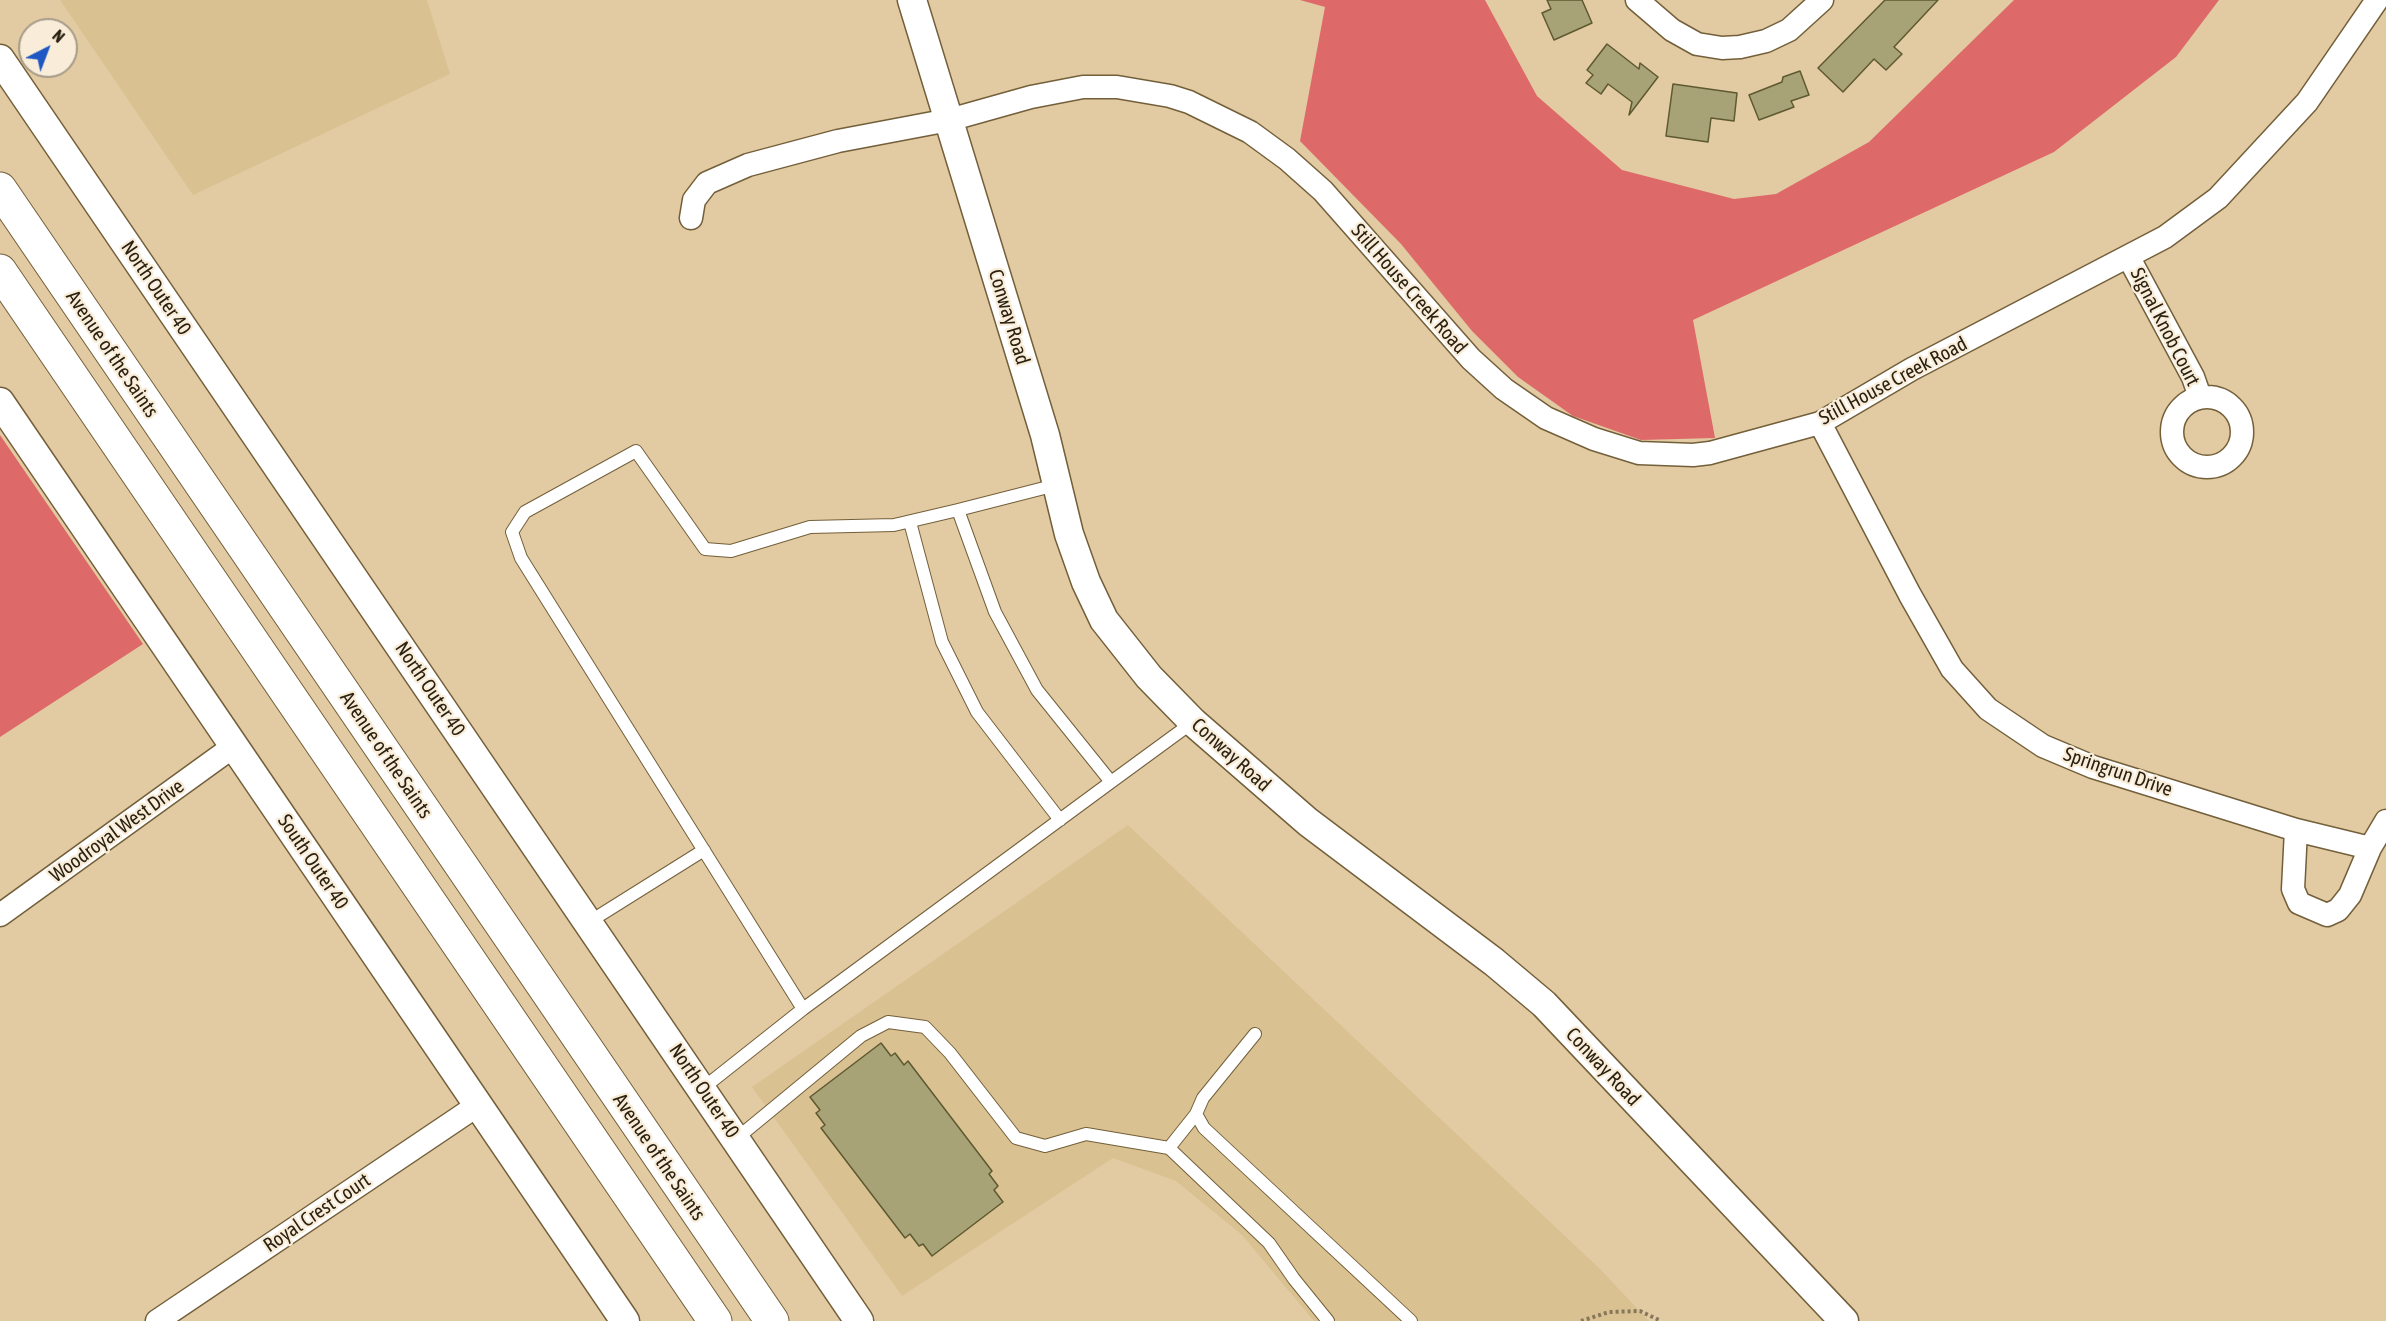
<!DOCTYPE html>
<html>
<head>
<meta charset="utf-8">
<style>
  body { margin:0 }
  #map { position:relative; width:2386px; height:1321px; overflow:hidden; background:#e2cba2; font-family:"Asap Condensed",sans-serif }
  canvas { display:block }
  .north { position:absolute; left:18px; top:18px; width:60px; height:60px; box-sizing:border-box; background:#f9edd9; border:2px solid #a69b89; border-radius:50%; rotate:42deg; font-size:16px; font-weight:700; line-height:24px; text-align:center; color:#2a2111 }
  .north::after { content:''; display:block; margin:auto; width:21px; height:27px; background:#1f58c4; clip-path:polygon(50% 0,100% 100%,50% 72%,0 100%) }
</style>
</head>
<body>
<div id="map">
<canvas width="2386" height="1321"></canvas>
<div class="north">N</div>
</div>
<script>
const g = document.querySelector('canvas').getContext('2d');
g.lineJoin = 'round';
function paint(path, color) { g.fillStyle = color; g.fill(path, 'evenodd'); }
const toPath = rows => new Path2D(rows.map(r => 'M' + r).join(''));
function strokePath(path, color, width, dash) { g.strokeStyle = color; g.lineWidth = width; g.lineCap = dash ? 'butt' : 'round'; g.setLineDash(dash || []); g.stroke(path); }
function drawText(font, color, halo, rows, align = 'center') {
  g.font = font + ' "Asap Condensed",sans-serif'; g.lineWidth = 4.5; g.setLineDash([]); g.textBaseline = 'middle'; g.strokeStyle = halo; g.fillStyle = color; for (const [text, x, y, turn = 0] of rows) {
    g.save(); g.translate(x, y); g.rotate((+turn || 0) * Math.PI / 180); g.textAlign = isNaN(turn) ? turn : align; if (halo) g.strokeText(text, 0, 0); g.fillText(text, 0, 0); g.restore();
  }
}
paint(toPath([
  [60,0,427,0,450,74,193,195],
  [1128,825,1599,1268,1649,1321,1314,1321,1242,1235,1176,1181,1113,1158,902,1296,752,1087]
]), '#dac191');
paint(toPath([
  [1300,0,1485,0,1537,96,1622,170,1734,199,1776,194,1869,142,2014,0,2219,0,2176,57,2054,152,1693,320,1715,438,1641,440,1573,416,1518,377,1472,331,1401,244,1300,141,1325,7],
  [0,435,143,644,0,737]
]), '#de6969');
const building = toPath([
  [1547,0,1582,0,1592,23,1554,40,1542,13,1551,9,1547,0],
  [1885,0,1938,0,1894,47,1902,54,1886,70,1874,59,1843,92,1818,68,1885,0],
  [1607,44,1639,69,1640,63,1658,77,1629,115,1632,102,1608,84,1601,94,1586,83,1593,75,1587,70,1607,44],
  [1800,71,1809,95,1791,101,1794,107,1759,120,1749,95,1782,82,1783,77,1800,71],
  [1673,84,1737,93,1734,121,1711,118,1708,142,1666,136,1673,84],
  [881,1043,891,1056,895,1053,904,1065,908,1061,992,1171,989,1174,998,1186,994,1190,1003,1202,932,1256,923,1244,919,1246,910,1234,905,1238,821,1128,825,1125,816,1113,820,1110,810,1097,881,1043]
]);
paint(building, '#a8a277');
strokePath(building, '#5e5930', 1.5);
const service = toPath([
  [1056,485,958,510,995,612,1037,690,1111,782,1193,722],
  [958,510,894,525,810,527,731,551,705,549,636,451,525,512,512,532,521,558,803,1009,1111,782],
  [910,522,942,642,977,712,1060,820],
  [589,922,704,850],
  [1255,1034,1203,1098,1196,1114,1204,1128,1411,1321],
  [702,1089,803,1009],
  [1196,1114,1169,1148,1269,1243,1294,1279,1328,1321],
  [736,1139,861,1036,888,1022,925,1027,950,1053,1016,1138,1045,1146,1086,1134,1169,1148]
]);
const minor = toPath([
  [1637,0,1672,30,1697,44,1722,48,1740,47,1766,41,1789,30,1822,0],
  [691,218,694,200,707,183,748,165,838,141,949,120,1031,97,1083,87,1117,87,1170,96,1189,102,1250,132,1287,159,1323,191,1471,359,1504,389,1546,418,1594,439,1639,453,1693,455,1710,453,1820,423,1912,369,2165,237,2218,198,2307,102,2377,0],
  [2129,258,2193,377,2200,397],
  '2172 432a35 35 0 1 1 70 0a35 35 0 1 1-70 0Z',
  [1820,423,1910,595,1952,669,1988,709,2043,746,2093,767,2296,830,2370,848],
  [2296,830,2293,889,2299,903,2327,915,2338,910,2350,895,2370,848,2386,821],
  [0,915,234,746],
  [157,1321,478,1105]
]);
const tertiary = toPath([
  [912,0,1045,435,1069,534,1086,582,1104,620,1149,677,1193,722,1308,822,1494,962,1544,1004,1844,1321],
  [0,59,859,1321],
  [0,402,625,1321]
]);
const motorway = toPath([
  [0,189,772,1321],
  [0,271,715,1321]
]);
strokePath(service, '#735f3a', 14);
strokePath(minor, '#735f3a', 25);
strokePath(tertiary, '#735f3a', 31);
strokePath(motorway, '#735f3a', 35);
strokePath(toPath([
  [1581,1321,1609,1312,1640,1311,1661,1321]
]), '#87775b', 4, [3, 3]);
strokePath(service, '#fff', 12);
strokePath(minor, '#fff', 22);
strokePath(tertiary, '#fff', 28);
strokePath(motorway, '#fff', 33);
drawText('20px', '#2a2111', '#f9edd9', [
  ["North Outer 40",156,288,56],
  ["Still House Creek Road",1409,289,49],
  ["Conway Road",1009,317,73],
  ["Signal Knob Court",2165,327,63],
  ["Avenue of the Saints",112,354,56],
  ["Still House Creek Road",1893,381,-28],
  ["North Outer 40",430,689,56],
  ["Avenue of the Saints",386,755,56],
  ["Conway Road",1231,755,42],
  ["Springrun Drive",2118,772,19],
  ["Woodroyal West Drive",117,831,-36],
  ["South Outer 40",313,862,56],
  ["Conway Road",1603,1067,47],
  ["North Outer 40",704,1091,56],
  ["Avenue of the Saints",659,1157,56],
  ["Royal Crest Court",317,1213,-34]
]);
</script>
</body>
</html>
